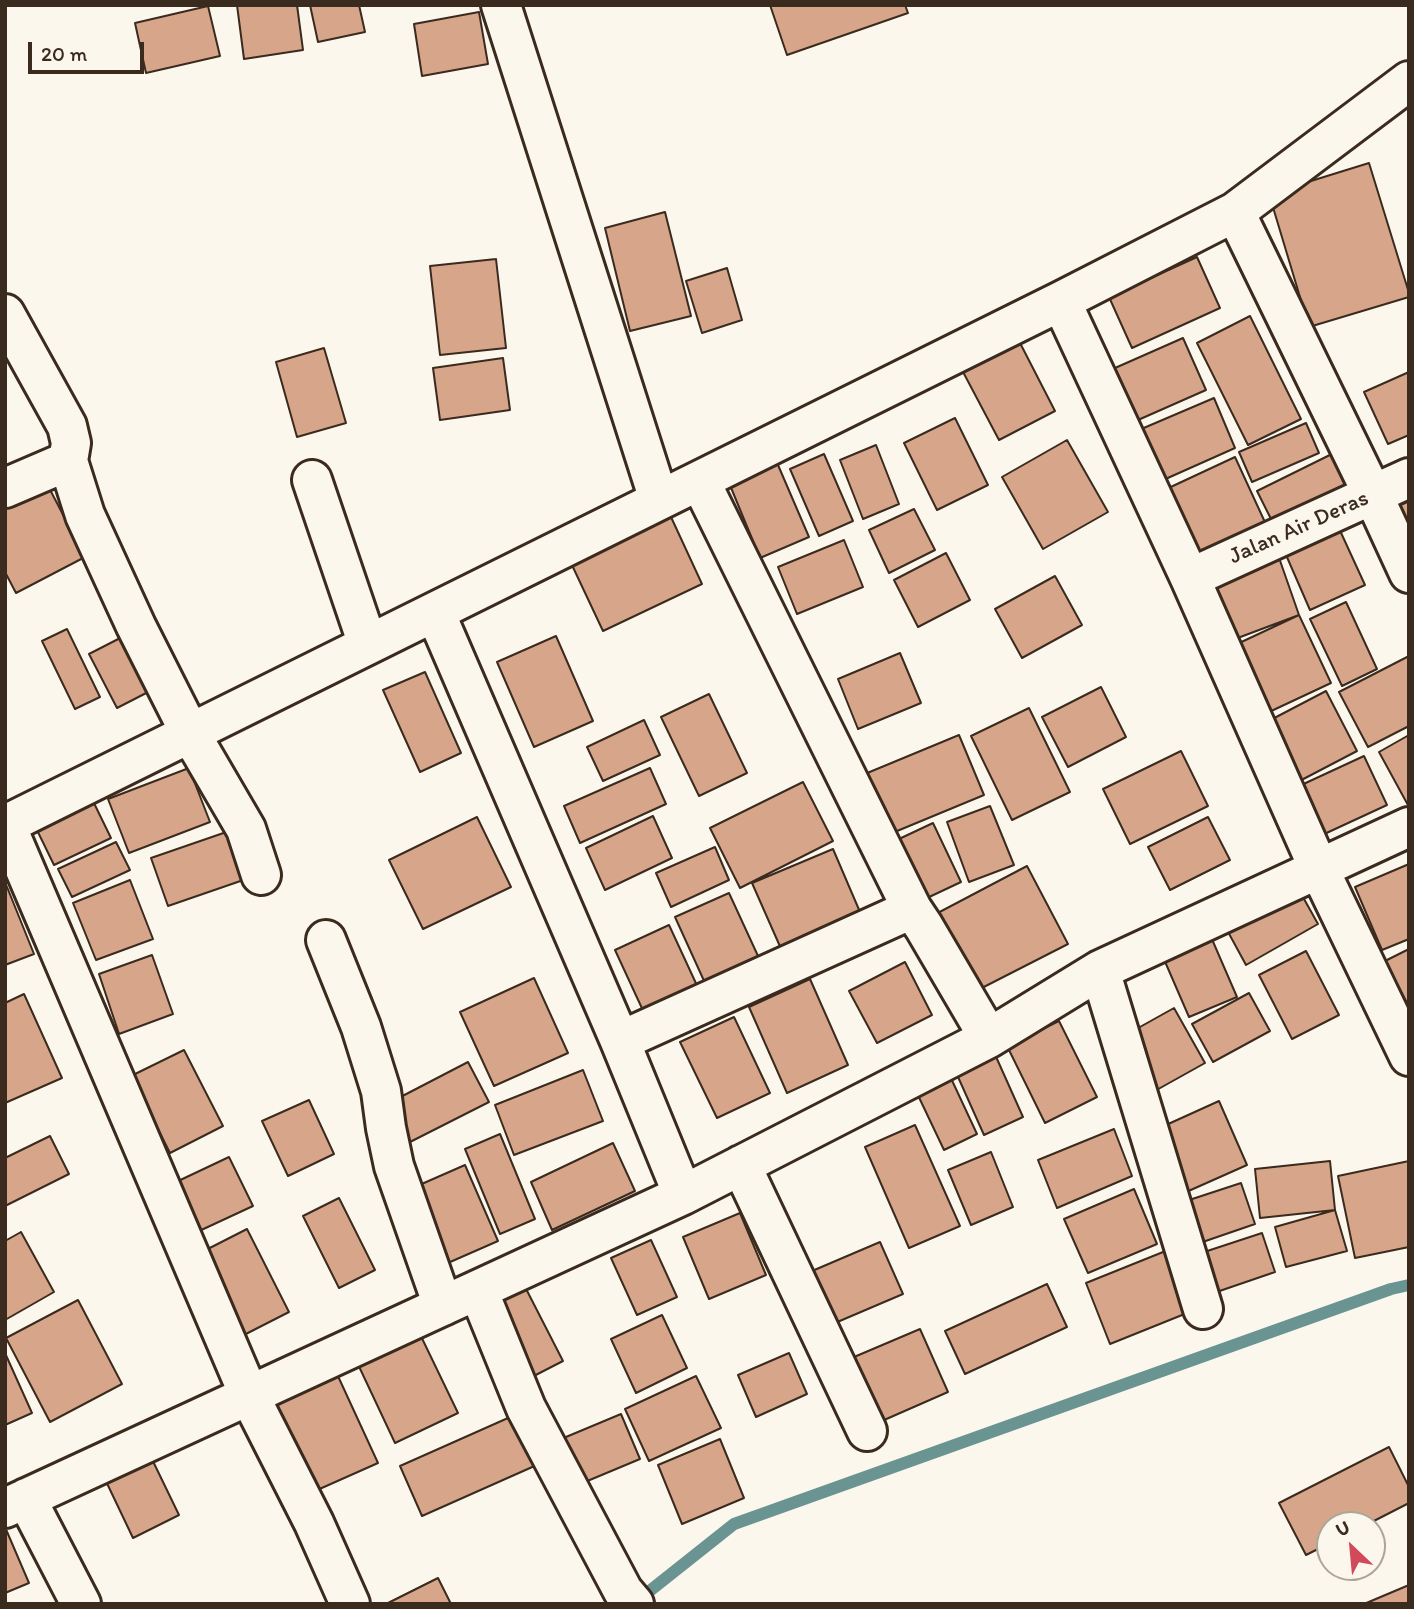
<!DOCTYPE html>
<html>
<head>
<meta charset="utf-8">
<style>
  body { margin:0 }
  #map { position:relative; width:1414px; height:1609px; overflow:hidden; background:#fbf7ec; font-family:Itim,sans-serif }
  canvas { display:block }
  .frame { position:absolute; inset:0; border:7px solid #3b2a1e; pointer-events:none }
  .north { position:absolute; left:1316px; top:1511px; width:70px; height:70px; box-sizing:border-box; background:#fbf7ec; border:2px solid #aea59a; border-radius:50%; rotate:334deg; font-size:19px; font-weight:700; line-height:28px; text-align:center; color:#3b2a1e }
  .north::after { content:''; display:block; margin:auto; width:24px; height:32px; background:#d1495b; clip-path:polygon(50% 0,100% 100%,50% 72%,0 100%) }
  .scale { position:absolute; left:28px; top:42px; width:116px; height:32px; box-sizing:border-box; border:4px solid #3b2a1e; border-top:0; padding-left:9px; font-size:21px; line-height:24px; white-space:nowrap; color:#3b2a1e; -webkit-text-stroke:5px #fbf7ec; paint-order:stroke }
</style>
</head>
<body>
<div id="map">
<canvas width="1414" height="1609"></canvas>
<div class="frame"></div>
<div class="north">U</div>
<div class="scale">20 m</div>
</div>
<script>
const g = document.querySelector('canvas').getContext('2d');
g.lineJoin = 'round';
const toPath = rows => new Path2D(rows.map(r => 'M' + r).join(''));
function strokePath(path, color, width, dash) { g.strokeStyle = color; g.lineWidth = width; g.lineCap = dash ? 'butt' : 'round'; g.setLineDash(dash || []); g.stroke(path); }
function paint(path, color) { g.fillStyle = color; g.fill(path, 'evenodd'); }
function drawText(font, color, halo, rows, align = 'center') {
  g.font = font + ' Itim,sans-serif'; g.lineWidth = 5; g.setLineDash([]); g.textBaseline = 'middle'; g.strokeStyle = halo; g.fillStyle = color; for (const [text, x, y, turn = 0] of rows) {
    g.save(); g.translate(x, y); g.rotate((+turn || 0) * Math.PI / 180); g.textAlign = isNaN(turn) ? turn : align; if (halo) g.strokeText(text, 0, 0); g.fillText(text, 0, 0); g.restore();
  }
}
strokePath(toPath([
  [637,1601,734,1524,1391,1289,1409,1285]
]), '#699492', 12);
const building = toPath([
  [237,5,297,5,303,50,244,59,237,5],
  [310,5,359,5,365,32,318,42,310,5],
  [770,5,905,5,908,13,787,55,770,5],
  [208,6,220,56,146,73,135,23,208,6],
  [479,12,488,64,422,76,414,24,479,12],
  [1369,163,1409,293,1409,297,1309,327,1269,194,1369,163],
  [665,212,691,316,630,331,605,228,665,212],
  [1197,257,1220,308,1132,348,1109,297,1197,257],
  [496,259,506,348,440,355,430,266,496,259],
  [727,268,742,320,702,333,686,281,727,268],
  [1250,316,1301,419,1248,445,1197,343,1250,316],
  [1183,338,1206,390,1138,420,1115,368,1183,338],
  [1019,341,1055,411,999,440,962,370,1019,341],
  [324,348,346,423,297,437,276,362,324,348],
  [503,358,510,410,440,420,433,368,503,358],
  [1409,372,1409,435,1388,444,1364,392,1409,372],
  [1214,398,1235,448,1161,481,1139,430,1214,398],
  [955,418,988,485,937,510,904,443,955,418],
  [1306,423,1319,453,1252,482,1239,452,1306,423],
  [1067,440,1108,512,1043,549,1002,477,1067,440],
  [876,445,899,504,863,519,840,460,876,445],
  [1342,449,1359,483,1274,525,1257,491,1342,449],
  [824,454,853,521,819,536,790,469,824,454],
  [1235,457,1269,531,1194,567,1160,492,1235,457],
  [775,458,809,537,760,558,727,478,775,458],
  [45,480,85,557,16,593,5,572,5,500,45,480],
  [1409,501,1409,525,1400,505,1409,501],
  [914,509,935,550,889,573,869,530,914,509],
  [671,517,702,584,603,631,571,563,671,517],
  [1337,524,1365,585,1310,610,1283,548,1337,524],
  [844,540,863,587,797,614,778,567,844,540],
  [1277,552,1299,615,1235,639,1212,576,1277,552],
  [946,553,970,600,918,627,894,580,946,553],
  [1055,576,1082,625,1022,658,995,609,1055,576],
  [1346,602,1377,669,1342,686,1310,619,1346,602],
  [1299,615,1331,683,1267,713,1235,645,1299,615],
  [67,629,100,697,75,709,42,641,67,629],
  [128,634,156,688,117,708,89,654,128,634],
  [556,636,593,721,534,747,497,662,556,636],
  [900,653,921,703,858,729,838,679,900,653],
  [1409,656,1409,726,1368,747,1339,692,1409,656],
  [425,672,461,753,420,772,383,690,425,672],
  [1101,687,1126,737,1068,767,1042,717,1101,687],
  [1326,691,1357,751,1290,786,1259,726,1326,691],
  [709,694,747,773,699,796,661,717,709,694],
  [1029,708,1070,792,1012,820,971,736,1029,708],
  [644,720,660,755,603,781,587,747,644,720],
  [959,735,984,795,885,836,860,776,959,735],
  [1409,735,1409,807,1379,752,1409,735],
  [1181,751,1208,806,1130,844,1103,789,1181,751],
  [1364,756,1387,805,1320,836,1297,787,1364,756],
  [189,768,210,822,129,853,108,799,189,768],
  [650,768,666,804,580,843,564,806,650,768],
  [803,782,833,841,740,888,710,828,803,782],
  [91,797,111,838,54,865,34,824,91,797],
  [990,806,1014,865,969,882,947,822,990,806],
  [653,816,672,858,605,890,586,848,653,816],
  [477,817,511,887,423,929,389,860,477,817],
  [1208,817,1230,860,1170,890,1148,847,1208,817],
  [933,823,961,882,910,906,882,847,933,823],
  [238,828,255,876,168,906,151,858,238,828],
  [116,842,130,870,72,897,58,869,116,842],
  [715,847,729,880,671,907,656,873,715,847],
  [833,849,866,926,786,960,752,883,833,849],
  [1409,864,1409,939,1382,950,1355,887,1409,864],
  [1027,866,1068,944,972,993,932,916,1027,866],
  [130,880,153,939,96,960,73,903,130,880],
  [5,882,34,954,5,965,5,882],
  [1299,890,1318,924,1246,965,1227,930,1299,890],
  [729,893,764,969,710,994,675,917,729,893],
  [669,925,700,992,646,1017,615,950,669,925],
  [1211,937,1237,997,1189,1017,1163,957,1211,937],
  [1409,949,1409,1007,1385,961,1409,949],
  [1306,951,1339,1015,1292,1039,1259,975,1306,951],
  [152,955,173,1014,119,1034,99,974,152,955],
  [905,962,932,1015,877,1043,849,991,905,962],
  [534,978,568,1053,494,1086,460,1012,534,978],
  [810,979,848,1065,787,1093,749,1007,810,979],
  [1249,993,1270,1031,1213,1062,1192,1024,1249,993],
  [24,994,62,1078,5,1103,5,1003,24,994],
  [1174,1008,1205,1063,1153,1092,1122,1037,1174,1008],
  [734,1017,770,1093,717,1118,680,1042,734,1017],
  [1059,1021,1097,1097,1045,1123,1007,1046,1059,1021],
  [184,1050,223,1126,170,1153,131,1076,184,1050],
  [993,1050,1023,1117,984,1135,954,1068,993,1050],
  [468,1062,489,1102,410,1142,389,1103,468,1062],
  [583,1070,603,1121,514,1155,495,1105,583,1070],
  [949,1074,977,1134,944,1150,915,1089,949,1074],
  [309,1100,334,1154,288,1176,262,1121,309,1100],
  [1219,1101,1247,1165,1184,1193,1155,1130,1219,1101],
  [915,1125,960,1226,909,1248,865,1147,915,1125],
  [1114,1129,1132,1176,1057,1208,1038,1160,1114,1129],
  [500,1134,535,1219,500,1234,465,1149,500,1134],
  [50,1136,69,1174,5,1206,5,1158,50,1136],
  [613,1143,635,1191,552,1230,531,1182,613,1143],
  [991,1152,1013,1207,971,1225,948,1170,991,1152],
  [229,1157,253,1206,197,1232,174,1183,229,1157],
  [1330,1161,1335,1210,1260,1218,1255,1169,1330,1161],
  [1409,1161,1409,1247,1355,1258,1338,1176,1409,1161],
  [465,1165,498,1241,441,1266,408,1190,465,1165],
  [1241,1183,1255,1224,1191,1246,1177,1204,1241,1183],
  [1134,1189,1157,1244,1088,1273,1064,1219,1134,1189],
  [339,1198,375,1270,339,1288,303,1216,339,1198],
  [1335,1210,1347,1251,1286,1267,1275,1227,1335,1210],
  [740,1213,766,1275,709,1299,683,1237,740,1213],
  [247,1229,289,1312,238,1338,196,1255,247,1229],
  [21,1232,54,1292,5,1320,5,1241,21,1232],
  [1262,1233,1275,1272,1202,1297,1189,1257,1262,1233],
  [651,1240,677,1297,637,1315,611,1258,651,1240],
  [880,1242,903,1294,828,1326,805,1274,880,1242],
  [1178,1246,1202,1307,1110,1344,1086,1283,1178,1246],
  [522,1281,563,1361,526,1380,486,1300,522,1281],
  [1047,1284,1067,1327,965,1374,945,1331,1047,1284],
  [78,1300,122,1384,50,1422,6,1338,78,1300],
  [662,1315,687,1368,636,1393,611,1339,662,1315],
  [417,1328,458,1413,395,1443,355,1358,417,1328],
  [920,1329,948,1392,875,1424,847,1360,920,1329],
  [5,1353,32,1413,5,1425,5,1353],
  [789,1353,807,1394,756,1417,738,1375,789,1353],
  [337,1374,378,1463,306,1495,266,1406,337,1374],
  [696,1376,721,1428,649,1461,625,1409,696,1376],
  [517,1414,539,1464,422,1516,400,1466,517,1414],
  [621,1414,640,1459,573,1487,554,1442,621,1414],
  [720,1439,744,1498,682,1524,658,1465,720,1439],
  [1389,1447,1409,1487,1409,1503,1366,1525,1330,1525,1330,1543,1306,1555,1279,1503,1389,1447],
  [149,1453,179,1515,133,1538,103,1475,149,1453],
  [5,1527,29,1583,5,1593,5,1527],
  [438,1578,451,1604,386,1604,438,1578],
  [1409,1585,1409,1604,1364,1604,1409,1585]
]);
paint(building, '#d7a68a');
strokePath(building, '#3b2a1e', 2);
const minor = toPath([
  [501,5,659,500],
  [1235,212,1373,495,1409,573],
  [1061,301,1190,578,1319,869,1409,1056],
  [5,314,67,426,71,443,68,461],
  [312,480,368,645],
  [700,481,912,909,924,927,989,1038],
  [5,488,68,461,85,515,136,626,190,733,246,829,261,875],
  [1190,578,1409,478],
  [435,612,620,1041,683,1195],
  [5,825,1061,301,1235,212,1409,81],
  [6,825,249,1395,314,1523,350,1604],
  [326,940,361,1027,381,1091,386,1128,394,1166,443,1306],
  [1100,970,1203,1309],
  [620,1041,912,909],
  [741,1165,867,1431],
  [478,1290,526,1408,623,1591,634,1604],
  [26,1498,81,1604],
  [5,1508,683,1195,989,1038,1100,970,1409,827]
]);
strokePath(minor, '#3b2a1e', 44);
strokePath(minor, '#fbf7ec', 38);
drawText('23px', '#3b2a1e', '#fbf7ec', [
  ["Jalan Air Deras",1299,528,-24]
]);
</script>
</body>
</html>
